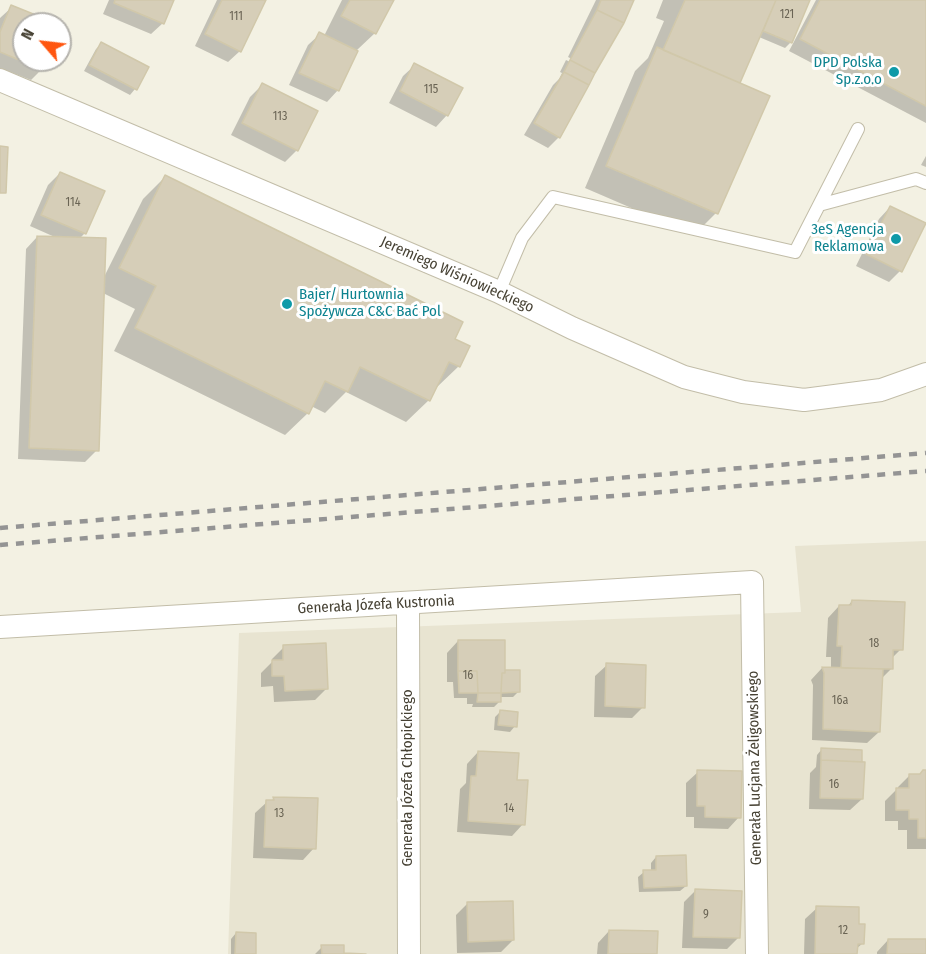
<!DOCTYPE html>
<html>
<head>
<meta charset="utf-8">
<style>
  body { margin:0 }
  #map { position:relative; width:926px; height:954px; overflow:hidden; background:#f3f1e3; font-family:"Fira Sans Condensed",sans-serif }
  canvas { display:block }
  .north { position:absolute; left:12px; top:12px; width:60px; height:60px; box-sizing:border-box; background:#fff; border:2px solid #b5b3ad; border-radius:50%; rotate:298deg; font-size:16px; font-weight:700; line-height:24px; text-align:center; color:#464133 }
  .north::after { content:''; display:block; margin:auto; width:21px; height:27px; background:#ff560f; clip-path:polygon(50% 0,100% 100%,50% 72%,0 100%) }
</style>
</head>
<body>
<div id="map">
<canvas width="926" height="954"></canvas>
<div class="north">N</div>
</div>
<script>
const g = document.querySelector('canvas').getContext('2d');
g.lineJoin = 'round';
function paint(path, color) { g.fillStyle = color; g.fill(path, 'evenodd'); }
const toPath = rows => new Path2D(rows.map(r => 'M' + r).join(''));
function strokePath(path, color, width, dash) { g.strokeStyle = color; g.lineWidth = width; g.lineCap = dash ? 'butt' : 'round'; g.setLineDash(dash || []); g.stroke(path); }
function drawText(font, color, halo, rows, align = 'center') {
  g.font = font + ' "Fira Sans Condensed",sans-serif'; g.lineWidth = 6; g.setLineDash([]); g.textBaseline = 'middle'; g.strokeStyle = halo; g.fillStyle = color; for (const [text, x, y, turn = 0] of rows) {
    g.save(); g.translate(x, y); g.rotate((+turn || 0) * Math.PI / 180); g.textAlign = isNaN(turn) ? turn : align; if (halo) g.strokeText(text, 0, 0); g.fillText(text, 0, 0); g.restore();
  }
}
paint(toPath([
  [926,541,926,954,228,954,239,633,801,612,795,546]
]), '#e8e4d1');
paint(toPath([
  [109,0,172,0,163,23,151,34,103,14],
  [217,0,264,0,240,51,228,62,195,46],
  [342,0,392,0,375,33,357,50,338,90,327,102,289,85,308,45,320,34,324,36],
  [596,0,632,0,559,137,548,148,524,135,553,85,559,79,562,73,560,72,566,60,593,73,593,70,568,57],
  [663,0,809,0,791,42,785,48,759,37,738,84,716,213,694,235,585,188,635,71,648,58,664,21,656,18],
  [816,0,926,0,926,123,789,51],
  [12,7,54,24,24,24,24,60,46,60,42,69,31,80,0,68,0,18],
  [101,44,135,89,130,95,84,71,96,49],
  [415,65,447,115,436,127,389,103,403,76],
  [262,85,297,150,285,162,231,135,250,97],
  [926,156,926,167,921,165],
  [60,173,85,233,79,239,103,279,143,199,165,177,453,340,459,366,436,388,435,387,429,400,406,422,346,392,325,413,311,406,308,413,285,435,114,351,135,309,103,293,97,450,85,462,18,459,26,249,37,237,57,238,30,226,48,185],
  [890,207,900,271,889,282,856,266,879,219],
  [852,601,901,649,892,658,891,669,881,679,879,732,867,743,812,740,813,685,811,680,822,668,831,669,831,657,826,657,828,618,839,606,847,607],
  [458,641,504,673,518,692,513,697,500,697,500,701,494,707,472,707,473,704,467,704,467,698,454,698,453,682,447,682,447,653],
  [284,647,327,688,315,700,274,702,273,686,261,687,261,673,272,662,272,659],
  [607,665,643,707,632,718,594,717,595,676],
  [501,711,515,726,510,732,494,730,495,717],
  [822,749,862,799,850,810,809,809,810,773,816,767,817,755],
  [478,752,523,824,512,836,457,832,460,789,466,783,467,764],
  [926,771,926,849,907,849,907,830,898,830,898,821,885,821,885,801,896,790,898,790,898,787,910,775,920,775],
  [698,772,739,817,728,829,694,828,694,817,686,817,686,783],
  [274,798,314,848,303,860,253,858,255,813,267,802,271,802],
  [656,857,686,886,680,891,639,892,638,877,644,872,651,871,651,863],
  [696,890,738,938,727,949,682,948,684,902],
  [467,904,513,940,501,952,457,953,456,915],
  [817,908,858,925,863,943,856,949,856,954,804,954,805,919],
  [609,931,656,954,597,954,598,943],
  [236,933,255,954,231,954,231,939],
  [888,940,926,941,926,954,877,954,877,952],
  [322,947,342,954,315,954]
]), '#0003');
const building = toPath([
  [115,0,174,0,164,24,114,3,115,0],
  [222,0,266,0,241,52,205,34,222,0],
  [350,0,394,0,376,34,341,16,350,0],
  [601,0,634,0,624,23,597,10,601,0],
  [685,0,776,0,740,83,663,50,685,0],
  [776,0,810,0,792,43,763,31,776,0],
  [820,0,926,0,926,106,800,39,820,0],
  [11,5,58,24,24,24,24,60,47,60,43,70,0,52,0,32,11,5],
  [597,10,624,23,595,73,570,60,597,10],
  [319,32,358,51,339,91,299,73,319,32],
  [101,42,149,67,137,90,89,65,101,42],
  [657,47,770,96,718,214,606,166,657,47],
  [570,60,595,73,589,85,564,72,570,60],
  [414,63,463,88,448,116,400,91,414,63],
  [564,72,589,85,560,138,534,123,564,72],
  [262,83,318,111,298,151,242,123,262,83],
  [0,146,8,147,6,193,0,193,0,146],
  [60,172,105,191,86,234,41,215,60,172],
  [165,175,463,322,455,339,470,346,460,367,449,362,430,401,360,367,348,392,325,381,309,414,135,328,156,286,119,268,165,175],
  [890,206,926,223,902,272,866,254,890,206],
  [37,236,106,238,99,451,29,448,37,236],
  [852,600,905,602,903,650,893,650,893,669,841,668,842,646,837,646,839,605,851,605,852,600],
  [458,640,505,640,505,673,502,673,501,693,478,693,477,671,458,671,458,640],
  [326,643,328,689,285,691,284,676,272,676,272,660,283,660,283,645,326,643],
  [606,663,646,665,645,708,605,706,606,663],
  [822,667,883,669,880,732,823,729,824,673,822,667],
  [505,670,520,670,520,692,501,693,502,673,505,673,505,670],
  [458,671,477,671,478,693,459,693,458,671],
  [478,693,501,693,501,702,477,702,478,693],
  [500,710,518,712,517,727,498,725,500,710],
  [821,748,862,750,862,762,821,760,821,748],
  [478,751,519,753,517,780,528,780,525,825,468,821,471,776,476,776,478,751],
  [821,760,865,762,863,799,820,798,821,760],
  [697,770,742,771,741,818,705,817,705,806,697,806,697,770],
  [923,770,926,770,926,838,918,838,918,819,909,819,909,810,896,810,896,788,909,788,909,774,920,774,923,770],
  [273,797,318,798,316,849,264,847,266,800,274,800,273,797],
  [686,855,687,886,644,888,643,870,656,870,656,856,686,855],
  [695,889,742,891,740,938,693,937,695,889],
  [513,901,514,940,468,942,467,902,513,901],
  [816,906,859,907,859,924,865,924,864,944,858,944,857,954,815,954,816,906],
  [609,930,658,931,657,954,608,954,609,930],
  [236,932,256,933,256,954,235,954,236,932],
  [888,939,926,939,926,954,887,954,888,939],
  [321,945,344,945,344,953,366,954,322,954,321,945]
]);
paint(building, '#d6ceb8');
strokePath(building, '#d1c8aa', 1.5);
const service = toPath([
  [819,205,916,179,926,183],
  [499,292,522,238,553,197,795,252,858,129]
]);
const minor = toPath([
  [0,80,499,292,572,328,684,377,743,392,804,400,881,390,926,374],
  [408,603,409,954],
  [0,627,752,582,757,954]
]);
strokePath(service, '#c2bda8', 14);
strokePath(minor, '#c2bda8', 24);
strokePath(service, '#fff', 12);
strokePath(minor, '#fff', 22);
strokePath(toPath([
  [0,528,926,453],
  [0,545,926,471]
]), '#949494', 4.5, [8, 8]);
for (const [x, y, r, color] of [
  [894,72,6,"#0f9aa8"],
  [896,239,6,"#0f9aa8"],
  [287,304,6,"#0f9aa8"]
]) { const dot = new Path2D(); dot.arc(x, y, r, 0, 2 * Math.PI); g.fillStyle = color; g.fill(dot); strokePath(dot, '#fff', 2); }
drawText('12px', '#6a6454', null, [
  ["121",787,15],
  ["111",236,17],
  ["115",431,90],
  ["113",280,117],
  ["114",73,203],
  ["18",874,644],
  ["16",468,676],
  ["16a",840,701],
  ["16",834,785],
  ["14",509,809],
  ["13",279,814],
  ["9",706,915],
  ["12",843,931]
]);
drawText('15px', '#0d838f', '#fff', [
  ["DPD Polska",882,63],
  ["Sp.z.o.o",882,80],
  ["3eS Agencja",884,230],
  ["Reklamowa",884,247],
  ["Bajer/ Hurtownia",299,295,"left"],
  ["Spożywcza C&C Bać Pol",299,312,"left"]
], 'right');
drawText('15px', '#464133', '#fff', [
  ["Jeremiego Wiśniowieckiego",457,275,24],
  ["Generała Józefa Kustronia",376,605,-3],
  ["Generała Lucjana Żeligowskiego",755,768,-91],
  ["Generała Józefa Chłopickiego",408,778,-90]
]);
</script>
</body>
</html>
